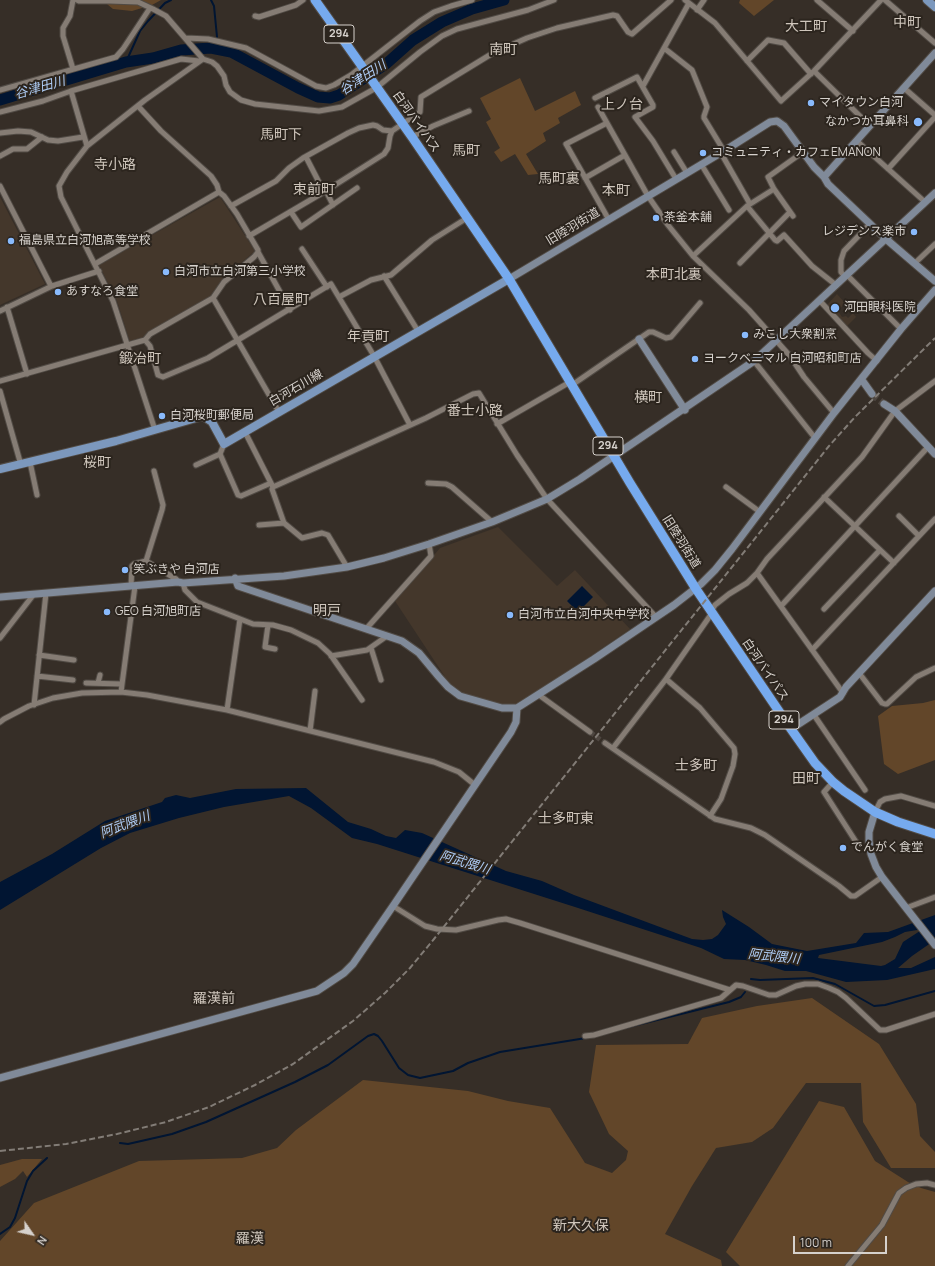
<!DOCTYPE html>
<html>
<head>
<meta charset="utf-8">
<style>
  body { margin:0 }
  #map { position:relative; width:935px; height:1266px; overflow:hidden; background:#362e27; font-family:Manrope,sans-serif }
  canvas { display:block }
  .north { position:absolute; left:12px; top:1214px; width:40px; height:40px; -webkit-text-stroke:3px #2c251e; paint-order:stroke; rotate:124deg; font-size:11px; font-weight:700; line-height:16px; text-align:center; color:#d6d1cc }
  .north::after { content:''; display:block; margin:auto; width:14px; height:18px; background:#d6d1cc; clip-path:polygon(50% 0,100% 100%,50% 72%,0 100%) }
  .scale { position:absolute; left:793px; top:1236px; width:94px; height:18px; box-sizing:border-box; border:2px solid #d6d1cc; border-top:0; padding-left:5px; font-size:12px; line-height:14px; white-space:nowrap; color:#d6d1cc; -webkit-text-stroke:3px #2c251e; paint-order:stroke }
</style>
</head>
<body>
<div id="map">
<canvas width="935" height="1266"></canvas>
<div class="north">N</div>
<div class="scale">100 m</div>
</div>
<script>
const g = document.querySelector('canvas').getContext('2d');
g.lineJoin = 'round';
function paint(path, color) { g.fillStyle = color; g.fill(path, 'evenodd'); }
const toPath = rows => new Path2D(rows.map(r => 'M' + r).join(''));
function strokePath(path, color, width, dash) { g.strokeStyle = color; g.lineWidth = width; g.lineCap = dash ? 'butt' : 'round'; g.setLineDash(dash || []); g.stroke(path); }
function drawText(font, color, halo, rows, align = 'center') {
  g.font = font + ' Manrope,"Noto Sans JP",sans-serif'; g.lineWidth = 4; g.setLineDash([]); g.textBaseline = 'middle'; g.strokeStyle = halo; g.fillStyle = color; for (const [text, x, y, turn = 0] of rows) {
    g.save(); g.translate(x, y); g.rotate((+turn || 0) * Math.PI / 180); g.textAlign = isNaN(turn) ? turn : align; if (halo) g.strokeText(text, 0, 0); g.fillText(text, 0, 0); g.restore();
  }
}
paint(toPath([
  [0,197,45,284,0,305],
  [220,197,255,251,222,279,211,296,147,333,141,339,130,342,117,301,99,265],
  [837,294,845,303,838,311,842,317,846,316,848,318,853,313,856,317,846,327,827,305],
  [498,527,557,586,575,570,630,629,525,701,516,705,503,705,461,693,449,683,395,601,440,548]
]), '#44372b');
paint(toPath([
  [102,0,161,0,152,5,132,11,113,9],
  [740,0,774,0,754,16,739,3],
  [520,78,535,111,575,91,581,105,558,118,560,123,543,133,546,141,526,154,538,174,528,175,515,154,501,162,494,152,500,148,486,122,491,119,480,98],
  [935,700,935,760,898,774,884,764,878,716,892,706,923,703],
  [812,998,879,1044,916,1104,920,1136,935,1152,935,1168,891,1168,863,1122,861,1083,806,1083,773,1128,752,1142,716,1148,692,1186,665,1234,721,1260,722,1266,0,1266,0,1241,34,1203,139,1161,242,1158,277,1148,296,1130,363,1080,468,1091,508,1101,550,1108,585,1163,612,1173,626,1160,628,1151,609,1134,589,1092,596,1045,688,1044,702,1018,757,1006],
  [819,1101,844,1107,875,1161,908,1182,921,1188,935,1192,935,1266,740,1266,726,1252],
  [22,1159,42,1159,27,1177,23,1171,15,1179,0,1187,0,1165]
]), '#624629');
paint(toPath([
  [582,586,593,597,578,612,567,601],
  [306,788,348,822,371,829,386,836,396,838,405,830,422,833,506,871,542,881,574,895,692,939,703,940,712,939,718,935,726,924,723,917,722,910,749,927,772,944,807,951,856,943,864,933,888,932,935,915,935,940,912,956,898,968,911,968,935,957,935,969,887,980,846,982,806,971,785,971,766,965,745,960,724,959,701,948,575,907,377,844,352,838,311,808,289,796,224,807,179,818,130,833,101,848,0,910,0,882,52,854,105,821,162,802,165,798,176,795,190,798,236,789],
  [923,929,903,942,895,959,885,965,881,966,818,958,819,955,882,942,895,937,905,932]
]), '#011532');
strokePath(toPath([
  [211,0,214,6,217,37,216,49],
  [126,62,140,31,148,21,165,3,171,0],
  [751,979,760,980,813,978,835,984,874,1006,885,1005,935,991],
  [625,1028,729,1002,741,997,745,992],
  [120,1143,128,1144,172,1134,206,1122,295,1082,328,1065,368,1036,374,1034,378,1036,382,1041,399,1068,408,1075,420,1078,453,1071,468,1063,500,1052,592,1037],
  [0,1234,10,1227,15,1218,27,1181,33,1171,47,1158]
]), '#011532', 2);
strokePath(toPath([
  [0,100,126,62,153,58,181,50,211,48,231,52,298,88,318,97,330,98,339,95,386,64,413,40,442,22,472,9,504,0]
]), '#011532', 11);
strokePath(toPath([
  [590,732,605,743]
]), '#4e4640', 5, [5, 2.5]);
strokePath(toPath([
  [872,394,884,404]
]), '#4e4640', 7, [7, 3.5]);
const street = toPath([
  [77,0,79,1,110,1,138,2,153,9,166,16,203,59,212,62,217,66,224,76,226,85,230,92,241,100,255,104,319,111,342,107,376,88,420,52,442,36,457,29,528,10,554,0],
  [685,0,715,23,781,101,814,71,881,0],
  [817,0,853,31],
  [885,0,935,43],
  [697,10,704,0],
  [255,16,259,17,296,5,303,0],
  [186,38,208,39,246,48,316,86,326,88,334,85,351,75,420,21,434,12,451,6,472,0],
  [664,48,692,70,707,107,704,116,704,118,724,151],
  [747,61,768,40,784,43,811,74],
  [73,69,63,36,63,28,70,16,73,0],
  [814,71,870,126],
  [643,86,689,3],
  [904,88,935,115],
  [0,90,116,57,123,49,150,8],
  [71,91,87,146],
  [595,98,637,77,653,105,653,107,635,117,653,141,676,179],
  [138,106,161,131,211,176,217,185,219,192],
  [598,107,648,196,668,225,693,256,749,310,790,356,804,377,834,413],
  [0,112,43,101,71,91,181,59,199,61],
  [607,123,566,144,609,220],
  [392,131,420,112,421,97,493,53,527,38,557,28,613,15,617,16,628,32,632,34,671,0],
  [0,133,18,131,31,132,48,140,58,141,83,137],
  [412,137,433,126,469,111],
  [857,141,925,202],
  [674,152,687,173],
  [721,153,750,204],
  [0,156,13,149,27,149,42,137],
  [306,157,324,192],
  [701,164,729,210],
  [888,169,935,117],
  [585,178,625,155],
  [0,186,51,286],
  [326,191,333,205],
  [231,206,276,181,289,168,303,158,348,133,359,128,373,125,377,126,383,130,392,131,390,136,388,148,384,154,324,192,249,236],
  [747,206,775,240,777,241,784,235,812,266,836,285],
  [291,212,301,227,357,188],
  [793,216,774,189,768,177,803,152],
  [302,249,327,287],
  [258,252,290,310],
  [693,256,747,206,774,189],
  [740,263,790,212],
  [915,263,935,244],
  [847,275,901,329],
  [384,276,418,331],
  [845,277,841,272,841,260,844,251,870,224],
  [339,297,371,280,391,275,432,240,467,218],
  [213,298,279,412],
  [820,301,868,353,877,361],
  [7,307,27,374],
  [0,311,52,286,99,271],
  [145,340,150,346,158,375,163,377,208,358,331,284,374,356,410,425],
  [754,361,815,438],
  [0,381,145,340,150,334,213,298,224,282,254,257,258,252,258,250,237,214,224,196,219,192,95,264],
  [572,385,649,332,653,332,666,338,671,337,700,303],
  [0,391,21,465],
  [497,424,570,382],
  [155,430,113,301,61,197,59,186,67,172,87,146,145,100,203,59],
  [245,432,273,487,426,418,473,394,479,393,517,455,547,499,656,617],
  [220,454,238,495,241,496,271,483],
  [30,462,37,495],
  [196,465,220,454,224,444],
  [428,483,446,484,452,487,492,522],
  [273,487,272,489,284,523,302,538,322,533,328,535,347,567],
  [726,487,760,512],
  [824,497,894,563],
  [899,516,919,536],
  [259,525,284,523],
  [146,561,162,510,163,505,154,471],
  [757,573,843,693],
  [183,583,185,590,197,602,253,624,273,625,291,630,318,643,330,654,362,700],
  [131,586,132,566,134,564,146,561,176,579,178,582],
  [781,606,928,447],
  [824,609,880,550],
  [711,611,715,605,729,594,747,583,757,573,767,559,862,457,895,411,935,381],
  [268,625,265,647,275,649],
  [366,629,431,556,429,544],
  [0,638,34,594],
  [371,648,381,680],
  [812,650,935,519],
  [39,655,74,660],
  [331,656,367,650,387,636],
  [859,673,882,703,885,704,887,704,916,677,935,668],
  [37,676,73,680],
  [666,679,700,708,734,748,735,754,733,766,721,799,710,816],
  [86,683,121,684],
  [98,683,100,675],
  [121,692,135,586],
  [539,695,590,732],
  [34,705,46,593],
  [227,710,240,619],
  [814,715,865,790],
  [0,722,4,719,29,706,53,698,82,693,121,692,147,695,227,710,434,762,459,772,475,785],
  [310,731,315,691],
  [605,743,715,819,751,828,765,835,839,886,851,896,855,896,882,877],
  [613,748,666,679,712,613],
  [833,782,824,792,858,845],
  [875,812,880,802,885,799,901,796,935,806],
  [393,906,425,926,437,929,456,930,498,920,506,919,520,923,730,990],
  [906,908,935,897],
  [585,1036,594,1035,721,998,736,985,743,986,769,995,776,995,796,986,805,984,818,984,829,988,838,992,846,998,880,1030,886,1030,935,1014],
  [848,1266,882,1225,899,1193,906,1188,916,1184,927,1183,935,1185]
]);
const secondary = toPath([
  [824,177,935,53],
  [509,279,724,151,770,122,777,121,784,126,814,167,824,177,828,184,886,239,935,281],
  [639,339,685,410],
  [862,380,872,394],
  [884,404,895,411,935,454],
  [235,578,238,586,402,641,419,653,439,677,448,687,460,696,502,708,517,708,594,659,674,605,701,584,715,570,732,549,834,413,901,329,935,290],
  [0,597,178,582,183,583,284,576,347,567,384,558,429,544,492,522,528,507,547,499,580,479,754,361,935,193],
  [791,729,840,697,846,687,859,673,935,591],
  [875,812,869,832,869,841,871,854,876,867,882,877,935,945],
  [0,1078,317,991,344,973,353,964,393,906,511,732,516,722,517,708]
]);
const primary = toPath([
  [927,0,935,7],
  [0,469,116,441,203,416,212,422,224,444,509,279]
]);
const highway = toPath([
  [315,0,412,137,509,279,630,483,696,589,791,729,815,763,833,782,844,791,875,812,898,822,935,834]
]);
strokePath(street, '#514b45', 7);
strokePath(secondary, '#514b45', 9);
strokePath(primary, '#514b45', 10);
strokePath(highway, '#514b45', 11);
strokePath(street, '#857c74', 5);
strokePath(secondary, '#808a99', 7);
strokePath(primary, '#7c98bd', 8);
strokePath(highway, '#76aaee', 9);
strokePath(toPath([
  [0,1151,66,1144,117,1134,166,1122,209,1107,255,1085,293,1064,353,1021,385,993,410,968,434,939,829,446,855,417,935,338]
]), '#827c76', 2, [6, 3]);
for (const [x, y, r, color] of [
  [811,103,4,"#89bafc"],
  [918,122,5,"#89bafc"],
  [703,153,4,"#89bafc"],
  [656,218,4,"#89bafc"],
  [914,232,4,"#89bafc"],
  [11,241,4,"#89bafc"],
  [166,272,4,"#89bafc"],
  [58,292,4,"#89bafc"],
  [835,308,5,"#89bafc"],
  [745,335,4,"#89bafc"],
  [695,359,4,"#89bafc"],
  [162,416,4,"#89bafc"],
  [125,570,4,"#89bafc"],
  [107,612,4,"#89bafc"],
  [510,615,4,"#89bafc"],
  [843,848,4,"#89bafc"]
]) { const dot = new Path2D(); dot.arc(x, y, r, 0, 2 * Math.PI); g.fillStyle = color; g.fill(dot); strokePath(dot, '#2c251e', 1.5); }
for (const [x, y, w] of [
  [339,34,30],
  [608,446,30],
  [784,720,30]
]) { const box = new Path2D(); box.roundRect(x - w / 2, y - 9, w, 18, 3); g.fillStyle = '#2c251e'; g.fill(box); strokePath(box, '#d6d1cc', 1); }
drawText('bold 11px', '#d6d1cc', null, [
  ["294",339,34],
  ["294",608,446],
  ["294",784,720]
]);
drawText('12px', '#d6d1cc', '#2c251e', [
  ["マイタウン白河",819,103],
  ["なかつか耳鼻科",909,122,"right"],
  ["コミュニティ・カフェEMANON",711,153],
  ["茶釜本舗",664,218],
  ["レジデンス楽市",906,232,"right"],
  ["福島県立白河旭高等学校",19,241],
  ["白河市立白河第三小学校",174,272],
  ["あすなろ食堂",66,292],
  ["河田眼科医院",844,308],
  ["みこし大衆割烹",753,335],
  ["ヨークベニマル 白河昭和町店",703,359],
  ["白河桜町郵便局",170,416],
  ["笑ぶきや 白河店",133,570],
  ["GEO 白河旭町店",115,612],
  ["白河市立白河中央中学校",518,615],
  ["でんがく食堂",851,848]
], 'left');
drawText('12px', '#d6d1cc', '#2c251e', [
  ["白河バイパス",416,122,55],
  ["旧陸羽街道",573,227,-31],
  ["白河石川線",296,388,-30],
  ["旧陸羽街道",681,542,58],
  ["白河バイパス",765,670,56]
]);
drawText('italic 13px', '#aeccf5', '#2c251e', [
  ["谷津田川",363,78,-33],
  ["谷津田川",40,88,-16],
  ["阿武隈川",125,825,-21],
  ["阿武隈川",465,863,17],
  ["阿武隈川",774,957,6]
]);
drawText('14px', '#cfc6bc', '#2c251e', [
  ["中町",907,23],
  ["大工町",806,27],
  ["南町",503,50],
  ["上ノ台",622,105],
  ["馬町下",281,135],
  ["馬町",466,151],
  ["寺小路",115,165],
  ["馬町裏",559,179],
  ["束前町",314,190],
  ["本町",616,191],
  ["本町北裏",674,275],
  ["八百屋町",281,300],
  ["年貢町",368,337],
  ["鍛冶町",140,359],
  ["横町",648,398],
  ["番士小路",475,411],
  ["桜町",97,463],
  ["明戸",327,611],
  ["士多町",696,766],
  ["田町",806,779],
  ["士多町東",566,819],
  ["羅漢前",214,999],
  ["新大久保",581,1226],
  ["羅漢",250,1239]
]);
</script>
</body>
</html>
